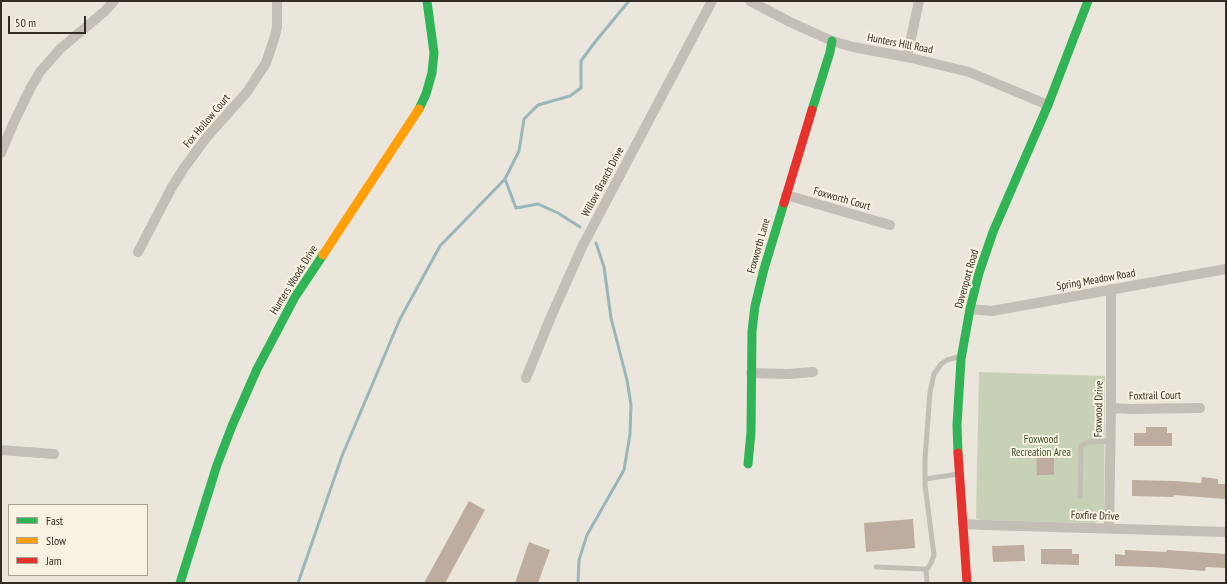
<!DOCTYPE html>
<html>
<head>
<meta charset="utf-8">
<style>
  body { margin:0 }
  #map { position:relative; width:1227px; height:584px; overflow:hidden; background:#eae6dc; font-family:"PT Sans Narrow",sans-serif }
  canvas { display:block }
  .frame { position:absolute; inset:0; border:2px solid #332c25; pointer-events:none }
  .legend { position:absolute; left:8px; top:504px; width:140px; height:72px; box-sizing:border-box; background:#f8f2e2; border:1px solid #a9a396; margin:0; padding:5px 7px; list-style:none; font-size:12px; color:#332c25 }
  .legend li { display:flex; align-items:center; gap:8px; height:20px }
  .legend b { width:20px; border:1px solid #a9a396 }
  .scale { position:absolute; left:8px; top:16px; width:78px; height:18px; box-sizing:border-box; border:2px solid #332c25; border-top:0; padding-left:5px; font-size:12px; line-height:14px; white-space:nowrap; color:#332c25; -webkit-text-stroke:3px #f8f2e2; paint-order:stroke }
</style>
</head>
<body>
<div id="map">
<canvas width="1227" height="584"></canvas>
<div class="frame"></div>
<ul class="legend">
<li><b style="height:5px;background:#30b455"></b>Fast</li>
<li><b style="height:5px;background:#ff9f0a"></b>Slow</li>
<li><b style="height:5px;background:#e5322d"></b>Jam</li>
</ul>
<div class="scale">50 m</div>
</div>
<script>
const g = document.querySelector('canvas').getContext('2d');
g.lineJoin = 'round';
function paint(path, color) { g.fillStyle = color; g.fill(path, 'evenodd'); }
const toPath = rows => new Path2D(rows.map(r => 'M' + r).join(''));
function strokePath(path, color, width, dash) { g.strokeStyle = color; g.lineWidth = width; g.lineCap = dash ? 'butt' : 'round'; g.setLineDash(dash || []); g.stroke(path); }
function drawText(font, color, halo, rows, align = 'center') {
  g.font = font + ' "PT Sans Narrow",sans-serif'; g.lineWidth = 4; g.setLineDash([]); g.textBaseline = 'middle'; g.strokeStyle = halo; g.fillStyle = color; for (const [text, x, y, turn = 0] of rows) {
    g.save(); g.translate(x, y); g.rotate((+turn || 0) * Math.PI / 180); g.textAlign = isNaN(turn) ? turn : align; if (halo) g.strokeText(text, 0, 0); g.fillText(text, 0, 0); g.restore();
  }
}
paint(toPath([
  [979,372,1105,376,1104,516,1095,523,981,520,976,518]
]), '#c7d1b6');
strokePath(toPath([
  [505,179,516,208,538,204,558,213,580,227],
  [298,583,342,456,400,319,440,246,505,179,519,151,524,119,538,105,570,96,581,88,581,61,595,42,629,1],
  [578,583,579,560,587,535,624,470,630,434,631,405,627,380,611,318,604,267,596,243]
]), '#99b6bb', 3);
paint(toPath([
  [1146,427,1167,427,1167,433,1172,433,1172,446,1134,446,1134,433,1146,433],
  [1036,453,1054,453,1054,475,1037,475],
  [1202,477,1218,479,1218,484,1226,484,1225,499,1174,495,1173,497,1132,496,1132,480,1174,481,1201,483],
  [469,501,485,510,445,583,424,583],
  [913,519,915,548,866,552,864,523],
  [529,542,550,550,538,583,515,583],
  [1024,545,1025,561,993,562,992,546],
  [1041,549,1072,549,1072,554,1079,554,1079,565,1041,564],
  [1125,550,1166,552,1167,550,1226,554,1226,568,1206,567,1205,571,1152,567,1115,566,1115,554,1125,555]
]), '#bead9e');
strokePath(toPath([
  [925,479,958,474],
  [1080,497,1081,446,1088,442,1110,441],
  [876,567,924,569,928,568,931,563,934,555,925,485,925,459,930,392,934,374,941,364,947,360,961,356],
  [926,569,927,583]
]), '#c3beb6', 5);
strokePath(toPath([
  [750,1,790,22,832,41,853,47,907,57,969,72,1048,105],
  [907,57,919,1],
  [1,153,13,124,31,87,40,72,60,49,105,11,114,1],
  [786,195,890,225],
  [138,252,172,187,184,168,206,138,247,92,266,63,275,36,277,27,277,1],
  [970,309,992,311,1226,269],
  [751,373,788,374,813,372],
  [526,378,550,319,582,247,712,1],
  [1111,408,1131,409,1200,408],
  [1,450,54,454],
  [963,524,985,525,1226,532],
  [1109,529,1111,408,1111,289]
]), '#c3beb6', 10);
strokePath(toPath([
  [419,109,426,94,432,73,434,53,427,1],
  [812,110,830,52,832,41],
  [958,453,957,425,961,359,970,309,979,273,993,232,1048,105,1088,1],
  [748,464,751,432,752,331,755,306,764,269,784,203],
  [180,583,217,465,232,426,257,369,295,297,323,255]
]), '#30b455', 9);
strokePath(toPath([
  [323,255,419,109]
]), '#ff9f0a', 9);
strokePath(toPath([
  [784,203,812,110],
  [958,453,967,583]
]), '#e5322d', 9);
drawText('11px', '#332c25', '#f8f2e2', [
  ["Hunters Hill Road",900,44,11],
  ["Fox Hollow Court",207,121,-50],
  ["Willow Branch Drive",603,182,-62],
  ["Foxworth Court",842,199,16],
  ["Foxworth Lane",759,246,-74],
  ["Davenport Road",967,279,-74],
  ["Hunters Woods Drive",294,280,-58],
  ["Spring Meadow Road",1096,280,-10],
  ["Foxtrail Court",1155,396,-1],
  ["Foxwood Drive",1099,409,-89],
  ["Foxfire Drive",1095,516,2]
]);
drawText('11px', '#3b5129', '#f8f2e2', [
  ["Foxwood",1041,440],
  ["Recreation Area",1041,453]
]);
</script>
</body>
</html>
